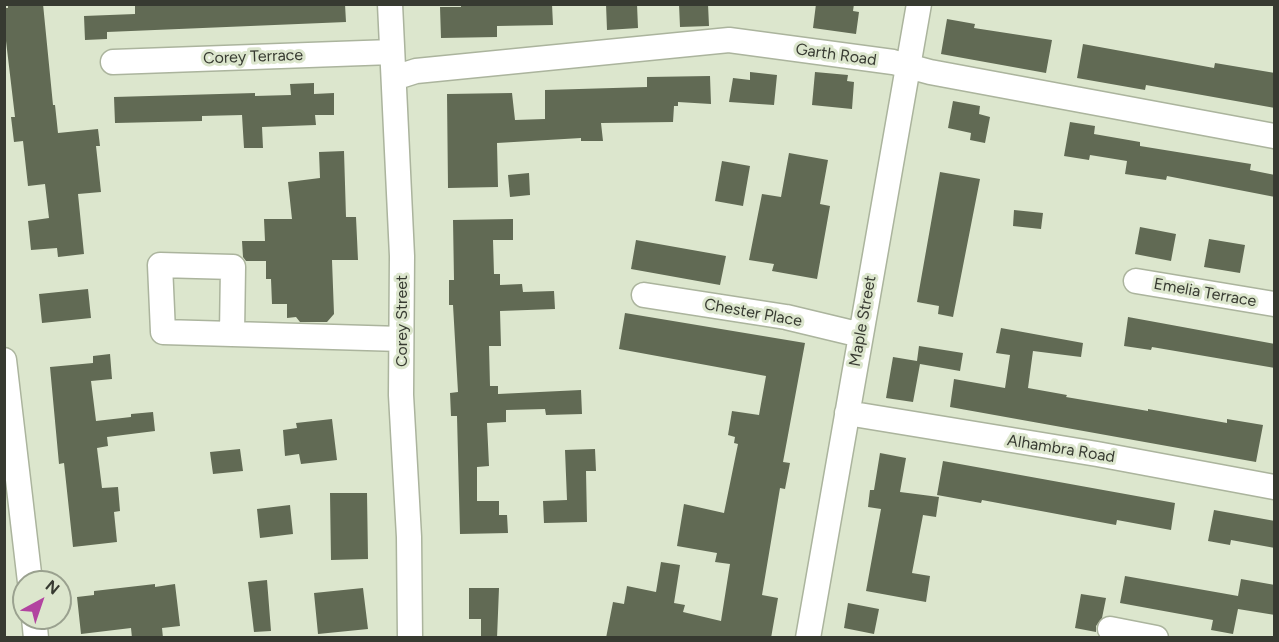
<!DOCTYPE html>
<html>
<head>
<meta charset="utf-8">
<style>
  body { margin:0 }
  #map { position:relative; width:1279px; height:642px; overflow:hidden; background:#dce6cd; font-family:Figtree,sans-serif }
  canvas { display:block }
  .frame { position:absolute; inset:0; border:6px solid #373a31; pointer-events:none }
  .north { position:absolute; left:12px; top:570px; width:60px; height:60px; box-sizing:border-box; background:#dce6cd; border:2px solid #9aa18f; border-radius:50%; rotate:40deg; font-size:16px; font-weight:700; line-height:24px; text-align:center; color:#373a31 }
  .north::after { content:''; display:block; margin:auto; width:21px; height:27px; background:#b243a0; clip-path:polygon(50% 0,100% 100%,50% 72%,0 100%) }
</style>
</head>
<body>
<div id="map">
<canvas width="1279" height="642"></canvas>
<div class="frame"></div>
<div class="north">N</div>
</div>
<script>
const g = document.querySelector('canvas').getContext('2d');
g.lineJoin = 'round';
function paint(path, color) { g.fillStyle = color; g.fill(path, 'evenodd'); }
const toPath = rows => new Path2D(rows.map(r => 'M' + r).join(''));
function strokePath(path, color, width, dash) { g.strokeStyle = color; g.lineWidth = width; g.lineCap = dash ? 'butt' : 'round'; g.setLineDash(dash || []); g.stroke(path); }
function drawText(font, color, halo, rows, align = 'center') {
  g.font = font + ' Figtree,sans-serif'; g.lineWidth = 6; g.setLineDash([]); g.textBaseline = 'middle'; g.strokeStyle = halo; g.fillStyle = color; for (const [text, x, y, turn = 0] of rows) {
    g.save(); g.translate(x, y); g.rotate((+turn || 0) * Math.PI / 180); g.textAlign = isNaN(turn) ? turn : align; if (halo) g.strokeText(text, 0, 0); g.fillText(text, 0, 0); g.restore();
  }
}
paint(toPath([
  [8,4,43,4,53,105,55,105,58,133,98,129,100,146,96,146,101,192,78,194,84,254,58,257,57,248,31,250,28,221,49,218,45,184,28,186,23,141,14,142,11,117,15,117,6,41,4,41,4,8,8,8],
  [135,4,345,4,346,22,107,32,107,39,85,40,84,16,135,14],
  [461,4,552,4,553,25,497,26,497,37,441,38,440,7,461,7],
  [606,4,637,4,638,28,607,30],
  [679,4,708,4,709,26,680,27],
  [816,4,854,4,853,11,859,12,856,34,813,28],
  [947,19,975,24,974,28,1052,40,1046,73,941,54],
  [1083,44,1214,68,1215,63,1275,73,1275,108,1146,85,1145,90,1077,78],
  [750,72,777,75,774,105,729,102,733,78,750,80],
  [815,72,848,75,847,81,854,82,852,109,812,105],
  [710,76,711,104,678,102,678,106,674,106,673,122,601,123,603,141,581,141,581,138,497,143,498,187,448,188,447,94,512,93,515,120,545,119,545,90,647,87,647,77],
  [314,83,314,94,334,93,334,115,315,115,316,125,262,127,263,148,244,148,242,115,202,116,202,121,115,123,114,97,255,93,255,96,291,95,290,84],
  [953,101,980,106,979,114,990,117,985,143,970,140,971,133,948,128],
  [1070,122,1095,126,1094,134,1140,142,1140,146,1251,164,1250,170,1275,175,1275,197,1167,176,1166,180,1125,174,1127,161,1090,155,1089,160,1064,156],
  [344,151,346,217,356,217,358,260,332,260,334,314,327,322,300,322,296,317,287,318,287,304,272,304,271,279,266,279,266,261,246,261,243,257,242,241,265,241,264,219,292,219,288,182,320,178,319,152],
  [789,153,828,160,820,204,830,206,817,279,772,271,774,264,749,260,762,194,781,197],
  [722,161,750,166,743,206,715,201],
  [940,172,980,179,953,317,938,314,939,306,917,302],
  [529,173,530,195,510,197,508,175],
  [1014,210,1043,213,1041,229,1013,226],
  [513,219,513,240,493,240,494,274,500,274,500,285,522,284,523,292,554,291,555,309,500,311,501,346,489,346,490,386,498,386,498,394,581,390,582,414,546,415,545,409,506,410,506,422,487,423,489,466,477,467,477,501,499,501,499,515,507,515,508,533,460,534,457,416,451,416,450,393,458,392,453,305,449,305,449,280,454,280,453,220],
  [1140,227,1176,234,1171,261,1135,254],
  [1209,239,1245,245,1240,273,1204,267],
  [636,240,726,256,720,285,631,269],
  [88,289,91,318,42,323,39,294],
  [625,313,805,343,783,462,790,463,785,489,780,488,762,595,778,598,771,638,606,638,613,602,624,604,627,586,656,592,661,562,680,565,674,603,685,605,683,612,721,621,730,564,715,562,717,553,677,546,684,504,724,513,738,444,734,443,735,437,728,435,732,411,759,415,766,376,619,349],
  [1128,317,1275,344,1275,368,1152,347,1151,350,1124,346],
  [1001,328,1083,343,1081,357,1033,351,1028,388,1067,395,1066,397,1148,411,1148,409,1227,423,1227,419,1263,425,1256,462,950,407,954,379,1005,388,1010,355,996,353],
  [919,346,963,353,960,371,920,364,913,402,886,398,893,357,917,361],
  [110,354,112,379,91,381,96,421,131,417,131,414,153,412,155,431,107,437,108,446,97,448,102,488,118,487,120,511,114,512,117,542,73,547,64,463,59,464,50,367,93,363,93,356],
  [332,419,337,460,301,464,299,454,285,456,283,430,297,428,296,423],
  [240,449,243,471,213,474,210,452],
  [595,449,596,471,586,471,587,522,544,523,543,501,567,500,565,450],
  [880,453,906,458,900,492,939,497,936,517,923,515,912,573,930,576,926,602,866,591,881,509,868,507,870,490,874,490],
  [943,461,1175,503,1171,530,1117,520,1116,525,982,500,981,503,937,495],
  [330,493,367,493,368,559,331,560],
  [290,505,293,534,260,538,257,509],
  [1214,510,1275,521,1275,548,1231,540,1230,545,1208,541],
  [1125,576,1238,596,1241,579,1275,585,1275,615,1238,609,1233,634,1211,630,1213,620,1120,603],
  [267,580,271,631,254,632,248,582],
  [155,584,155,587,175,584,180,626,162,628,163,638,132,638,131,628,81,634,77,597,94,595,94,591],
  [363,588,368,629,318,634,314,593],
  [469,588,499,588,497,638,481,638,481,619,469,619],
  [1081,594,1106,598,1102,618,1096,626,1096,632,1075,628],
  [848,603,879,609,874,634,844,628]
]), '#616a54');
const minor = toPath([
  [390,4,402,256,401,395,409,537,410,638],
  [113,62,392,52],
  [394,78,416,71,729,40,893,62,930,72,1274,136],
  [1136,281,1274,304],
  [644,295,786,317,861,335],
  [232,334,233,267,160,265,163,332,232,334,401,339],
  [4,360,30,582],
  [847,413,1097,454,1274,487],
  [34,618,36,638],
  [1110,629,1156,638],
  [808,638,919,4]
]);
strokePath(minor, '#abb49d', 27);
strokePath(minor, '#fff', 24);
drawText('16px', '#373a31', '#dce6cd', [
  ["Garth Road",836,55,8],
  ["Corey Terrace",253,57,-2],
  ["Emelia Terrace",1205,293,10],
  ["Chester Place",753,313,10],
  ["Corey Street",402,321,-90],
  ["Maple Street",863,321,-80],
  ["Alhambra Road",1061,449,9]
]);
</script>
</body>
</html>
